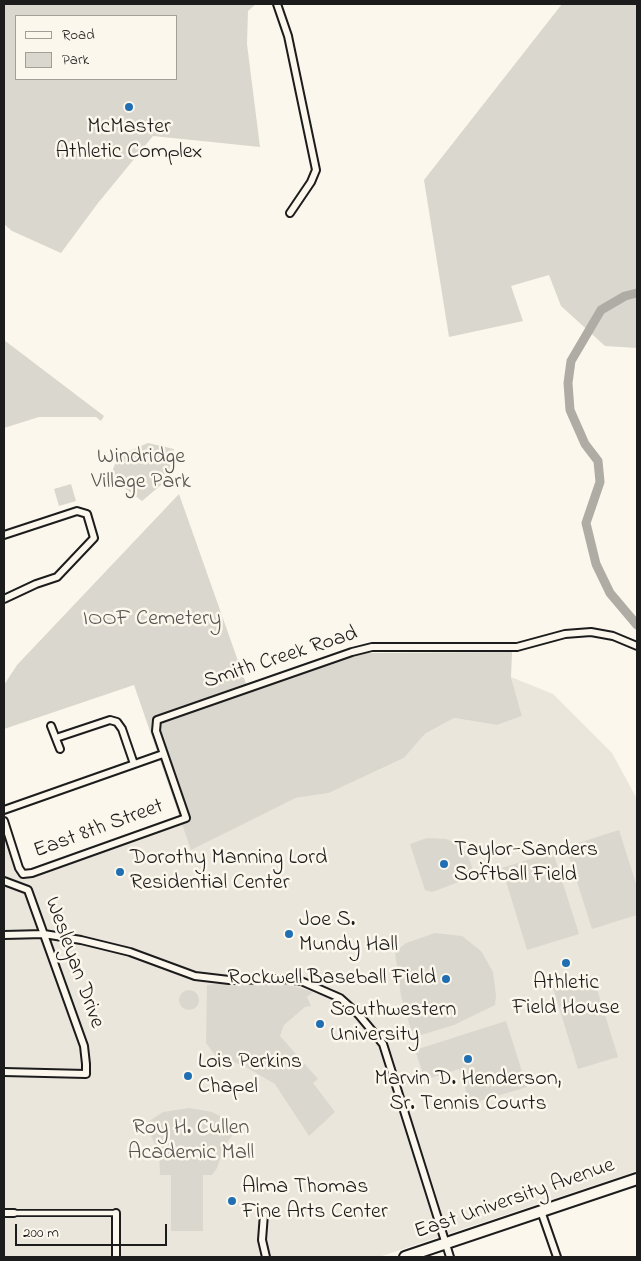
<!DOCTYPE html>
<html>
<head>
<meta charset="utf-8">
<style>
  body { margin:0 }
  #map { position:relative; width:641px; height:1261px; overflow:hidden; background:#fbf7ec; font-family:"Indie Flower",sans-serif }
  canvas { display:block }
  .frame { position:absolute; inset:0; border:5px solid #1c1c1c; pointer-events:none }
  .legend { position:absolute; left:15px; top:15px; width:162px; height:65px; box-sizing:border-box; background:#fbf7ec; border:1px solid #a29f99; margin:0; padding:6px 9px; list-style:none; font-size:15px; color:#1c1c1c }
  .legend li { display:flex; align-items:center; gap:10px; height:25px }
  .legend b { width:25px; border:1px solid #a29f99 }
  .scale { position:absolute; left:15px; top:1224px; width:152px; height:22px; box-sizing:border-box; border:2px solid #1c1c1c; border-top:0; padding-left:6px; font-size:15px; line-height:18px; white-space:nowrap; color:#1c1c1c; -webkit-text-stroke:4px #fbf7ec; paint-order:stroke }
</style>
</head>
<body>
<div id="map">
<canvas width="641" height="1261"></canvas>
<div class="frame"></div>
<ul class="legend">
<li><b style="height:6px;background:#fbf7ec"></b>Road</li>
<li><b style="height:14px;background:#dad7ce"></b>Park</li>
</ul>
<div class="scale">200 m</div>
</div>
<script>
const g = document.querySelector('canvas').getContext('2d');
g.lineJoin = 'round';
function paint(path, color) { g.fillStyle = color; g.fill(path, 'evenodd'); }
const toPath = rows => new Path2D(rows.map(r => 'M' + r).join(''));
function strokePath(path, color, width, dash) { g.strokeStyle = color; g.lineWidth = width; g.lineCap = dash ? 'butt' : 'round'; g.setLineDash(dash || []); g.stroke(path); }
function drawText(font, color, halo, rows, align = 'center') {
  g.font = font + ' "Indie Flower",sans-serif'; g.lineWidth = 5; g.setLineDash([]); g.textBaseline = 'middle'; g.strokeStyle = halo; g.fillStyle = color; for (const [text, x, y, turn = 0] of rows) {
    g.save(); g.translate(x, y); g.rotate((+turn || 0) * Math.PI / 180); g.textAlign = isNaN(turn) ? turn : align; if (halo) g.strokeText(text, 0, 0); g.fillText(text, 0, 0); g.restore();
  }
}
paint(toPath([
  [511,677,553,694,612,753,637,799,637,1171,379,1257,4,1257,4,833,17,872,24,877,182,823,192,849,296,798,329,793,404,758,425,734,454,718,497,725,522,716]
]), '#eae6dc');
paint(toPath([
  [4,4,256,4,248,11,247,44,260,147,153,136,98,203,61,253,12,231,4,224],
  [16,16,176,16,176,79,16,79],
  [562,4,637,4,637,348,605,346,561,306,549,275,511,286,523,321,449,337,424,180],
  [4,340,104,416,101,421,96,417,39,417,4,428],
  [148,443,174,449,167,480,142,501,110,477,118,456],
  [71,484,76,501,59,506,54,489],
  [179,494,249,692,362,653,512,652,511,677,522,716,497,725,454,718,425,734,404,758,329,793,296,798,191,850,134,685,4,729,4,685,17,665],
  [619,830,637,887,637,915,592,929,566,847],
  [427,838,446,839,455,843,467,853,475,876,432,892,425,890,410,844],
  [553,852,579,934,527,950,502,868],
  [435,933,462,936,481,951,493,972,496,995,495,1005,454,1025,421,1035,411,1030,401,996,395,952,406,943],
  [593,976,618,1057,578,1069,553,988],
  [217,984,289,985,313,992,307,997,311,1006,305,1007,284,1025,280,1036,318,1079,313,1083,335,1112,309,1136,275,1084,244,1066,215,1055,206,1043,207,985],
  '179 1000a10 10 0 1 1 20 0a10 10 0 1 1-20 0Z',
  [506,1021,527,1087,470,1104,459,1069,425,1080,415,1050],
  [189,1108,212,1112,230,1121,238,1128,225,1145,217,1168,212,1175,203,1175,203,1231,171,1231,171,1175,160,1175,159,1152,145,1124,163,1112]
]), '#dad7ce');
strokePath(toPath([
  [637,293,625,296,601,310,571,361,568,383,570,410,585,444,598,461,600,482,586,523,596,564,610,593,637,625]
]), '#afaca5', 9);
const pedestrian = toPath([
  [14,1213,116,1213]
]);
const minor = toPath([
  [277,4,288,36,316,170,311,182,290,213],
  [4,535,77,511,87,514,94,538,57,577,36,584,4,599],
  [51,726,60,749],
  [56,738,110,720,117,722,122,729,134,764],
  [4,810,163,754],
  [4,821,19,868,23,874,32,873,186,818,156,731,157,720,352,652,372,647,517,647,565,634,591,632,613,636,637,646],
  [4,881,28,890,84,1046,86,1064,86,1074,4,1072],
  [4,935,44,934,81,940,130,952,195,976,229,980,287,979,301,981,340,998,359,1015,383,1044,450,1257],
  [541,1211,557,1257],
  [4,1213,14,1213],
  [116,1213,116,1257],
  [264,1214,262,1240,266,1257]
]);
const primary = toPath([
  [405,1257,637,1179]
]);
strokePath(pedestrian, '#1c1c1c', 8);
strokePath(minor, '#1c1c1c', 10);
strokePath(primary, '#1c1c1c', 14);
strokePath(pedestrian, '#fbf7ec', 4.5);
strokePath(minor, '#fbf7ec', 6);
strokePath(primary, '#fbf7ec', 10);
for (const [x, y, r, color] of [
  [129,107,5,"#1f6fb2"],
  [444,864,5,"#1f6fb2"],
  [120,872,5,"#1f6fb2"],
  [289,934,5,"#1f6fb2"],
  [566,963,5,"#1f6fb2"],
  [446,979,5,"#1f6fb2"],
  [320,1024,5,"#1f6fb2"],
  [468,1059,5,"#1f6fb2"],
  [188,1076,5,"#1f6fb2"],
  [232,1201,5,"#1f6fb2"]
]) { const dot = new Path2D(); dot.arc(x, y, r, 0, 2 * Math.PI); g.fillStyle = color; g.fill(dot); strokePath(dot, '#fbf7ec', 2); }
drawText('22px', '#1c1c1c', '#fbf7ec', [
  ["McMaster",129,128,"center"],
  ["Athletic Complex",129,153,"center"],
  ["Taylor-Sanders",454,851],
  ["Softball Field",454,876],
  ["Dorothy Manning Lord",130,859],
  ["Residential Center",130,884],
  ["Joe S.",299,921],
  ["Mundy Hall",299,946],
  ["Rockwell Baseball Field",436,979,"right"],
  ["Athletic",566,984,"center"],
  ["Field House",566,1009,"center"],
  ["Southwestern",330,1011],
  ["University",330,1036],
  ["Lois Perkins",198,1063],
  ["Chapel",198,1088],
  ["Marvin D. Henderson,",468,1080,"center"],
  ["Sr. Tennis Courts",468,1105,"center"],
  ["Alma Thomas",242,1188],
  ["Fine Arts Center",242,1213]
], 'left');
drawText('22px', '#555451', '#fbf7ec', [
  ["Windridge",141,458],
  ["Village Park",141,483],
  ["IOOF Cemetery",152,620],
  ["Roy H. Cullen",191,1129],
  ["Academic Mall",191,1154]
]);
drawText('22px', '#1c1c1c', '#fbf7ec', [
  ["Smith Creek Road",281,659,-18],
  ["East 8th Street",99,830,-20],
  ["Wesleyan Drive",73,963,70],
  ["East University Avenue",515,1200,-19]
]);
</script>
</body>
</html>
